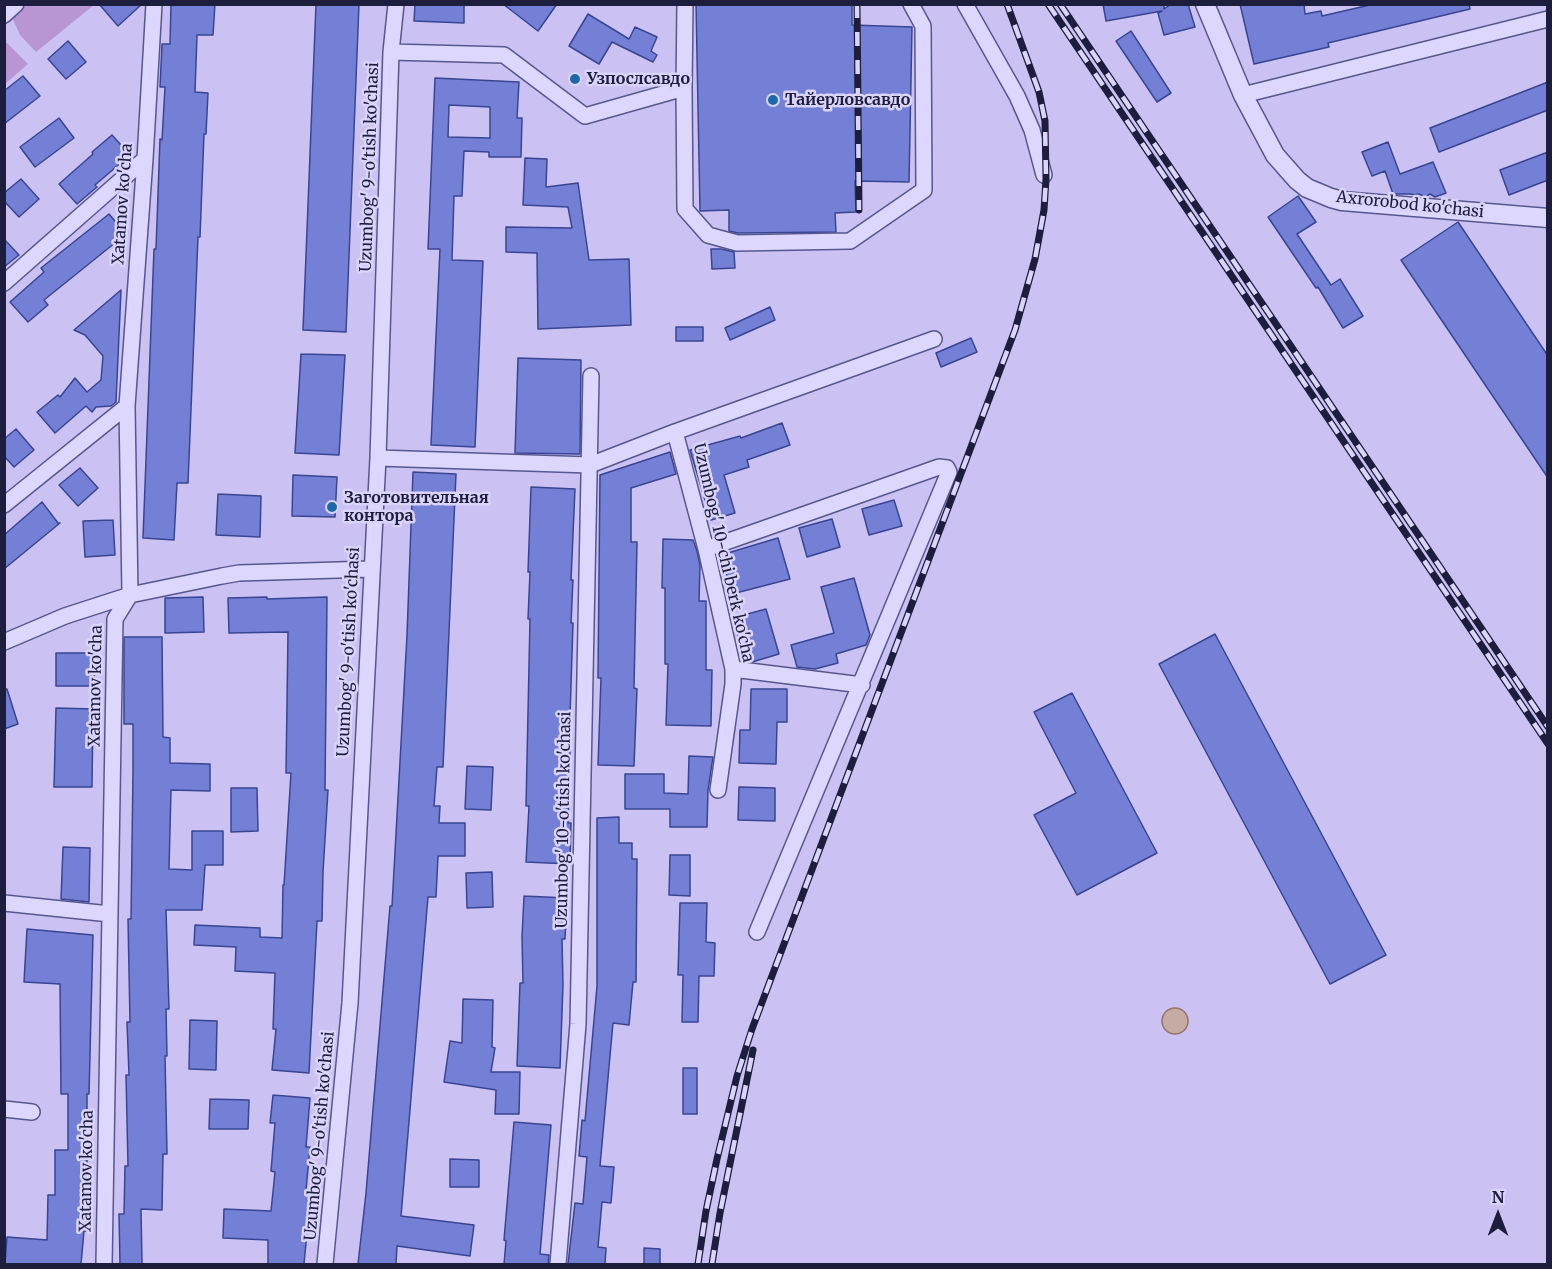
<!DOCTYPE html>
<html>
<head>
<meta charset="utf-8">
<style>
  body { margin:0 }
  #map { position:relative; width:1552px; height:1269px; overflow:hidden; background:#cbc2f3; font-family:Merriweather,serif }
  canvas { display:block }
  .frame { position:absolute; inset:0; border:6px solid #1d1e3e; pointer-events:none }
  .north { position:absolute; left:1468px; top:1185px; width:60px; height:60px; -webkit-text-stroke:4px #dad3fa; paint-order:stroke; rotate:0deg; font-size:16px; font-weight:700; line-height:24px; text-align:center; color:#1d1e3e }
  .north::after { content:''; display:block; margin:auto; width:21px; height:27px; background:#1d1e3e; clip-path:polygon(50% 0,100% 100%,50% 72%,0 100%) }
</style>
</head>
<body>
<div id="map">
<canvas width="1552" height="1269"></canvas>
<div class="frame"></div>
<div class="north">N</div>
</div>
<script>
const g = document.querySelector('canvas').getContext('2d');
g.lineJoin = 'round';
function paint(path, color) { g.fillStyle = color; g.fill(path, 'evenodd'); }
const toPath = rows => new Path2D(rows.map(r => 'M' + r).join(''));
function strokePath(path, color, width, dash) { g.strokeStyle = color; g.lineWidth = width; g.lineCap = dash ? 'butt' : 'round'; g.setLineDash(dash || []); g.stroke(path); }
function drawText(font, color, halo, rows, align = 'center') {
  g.font = font + ' Merriweather,serif'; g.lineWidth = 5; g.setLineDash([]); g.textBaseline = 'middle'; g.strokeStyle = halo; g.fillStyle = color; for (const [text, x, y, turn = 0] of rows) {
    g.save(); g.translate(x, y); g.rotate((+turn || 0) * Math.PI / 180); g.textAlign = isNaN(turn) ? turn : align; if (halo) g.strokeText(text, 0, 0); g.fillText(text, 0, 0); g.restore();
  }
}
paint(toPath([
  [26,5,94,5,36,52,20,35,12,17],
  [4,40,28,64,5,84,4,84]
]), '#b995d3');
const water = toPath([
  '1162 1021a13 13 0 1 1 26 0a13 13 0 1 1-26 0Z'
]);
paint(water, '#c6aba5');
strokePath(water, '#96746a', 1.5);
const building = toPath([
  [99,4,142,4,118,26,99,4],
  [171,4,215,4,213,35,197,35,195,92,208,93,206,134,204,134,200,237,198,237,188,483,177,483,174,540,143,538,154,249,156,249,160,139,162,140,165,87,160,87,162,44,170,44,171,4],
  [316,4,359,4,346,332,303,330,316,4],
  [415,4,464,4,464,23,414,21,415,4],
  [503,4,557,4,538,31,503,4],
  [696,4,852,4,852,25,912,27,909,182,855,181,856,212,835,213,836,232,738,233,729,231,729,210,700,211,696,4],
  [1103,4,1164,4,1164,9,1171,4,1188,4,1195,27,1164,35,1158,13,1162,11,1106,21,1103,4],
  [1240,4,1304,4,1305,14,1321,11,1322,16,1374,4,1469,4,1470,9,1328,43,1329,47,1254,64,1240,4],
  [588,14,629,39,635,27,657,37,651,51,657,55,653,62,612,42,599,64,569,46,588,14],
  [1131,31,1171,93,1157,102,1116,41,1131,31],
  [68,41,86,62,66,79,48,59,68,41],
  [23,76,40,96,4,124,4,91,23,76],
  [435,78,519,82,517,118,522,118,521,157,489,157,489,152,464,151,462,196,454,196,452,260,483,261,475,447,431,445,440,249,428,249,435,78],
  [449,105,490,107,490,138,448,137,449,105],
  [1548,82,1548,110,1439,152,1430,128,1548,82],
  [59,118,74,138,35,167,20,147,59,118],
  [112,135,130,155,95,185,97,187,77,204,59,184,93,154,92,152,112,135],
  [1388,142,1400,174,1433,162,1446,193,1435,197,1430,194,1425,197,1419,194,1414,195,1411,194,1393,194,1385,171,1372,176,1362,152,1388,142],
  [1548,152,1548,180,1509,195,1500,170,1548,152],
  [525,158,547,159,546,187,578,183,589,260,629,259,631,325,538,329,537,253,506,252,506,227,572,228,568,207,523,205,525,158],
  [21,179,39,199,19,217,4,201,4,193,21,179],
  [1298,196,1316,222,1297,234,1331,285,1340,279,1363,316,1343,328,1318,287,1316,288,1268,217,1298,196],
  [109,214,126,234,44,300,48,305,28,322,10,302,44,272,41,268,109,214],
  [1458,222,1548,356,1548,478,1401,260,1458,222],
  [4,239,19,255,4,267,4,239],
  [711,249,721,249,734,252,735,268,712,269,711,249],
  [121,290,116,402,111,406,96,407,92,412,86,406,55,433,37,412,58,395,60,397,75,378,87,392,101,380,103,356,85,335,74,330,121,290],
  [770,307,775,320,730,340,725,328,770,307],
  [676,327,703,327,703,341,676,341,676,327],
  [971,338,977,352,941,367,936,353,971,338],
  [301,354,345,355,339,455,295,453,301,354],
  [518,358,581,360,580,454,515,453,518,358],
  [782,423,790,445,747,460,749,467,724,475,735,513,711,520,690,450,740,436,741,438,782,423],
  [16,429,34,450,14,467,4,456,4,439,16,429],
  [670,452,676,474,631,488,631,542,637,542,634,688,637,689,634,766,598,765,601,678,598,678,600,475,670,452],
  [80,468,98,488,78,506,59,485,80,468],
  [413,472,456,474,443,767,437,767,434,806,440,806,439,823,465,823,465,856,438,856,436,897,428,897,401,1216,474,1225,470,1256,397,1246,396,1264,358,1264,366,1193,390,906,392,906,407,635,413,472],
  [293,475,337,477,335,517,292,516,293,475],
  [531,487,575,489,571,580,573,580,571,623,573,623,570,716,571,716,568,823,571,823,570,864,526,862,529,806,526,806,530,619,528,619,530,572,528,572,531,487],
  [218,494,261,496,260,537,216,535,218,494],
  [894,500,902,526,869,535,862,509,894,500],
  [42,502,58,523,60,523,4,569,4,535,42,502],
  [832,519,840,547,807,557,799,528,832,519],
  [113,520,115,555,85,557,83,521,113,520],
  [778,538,790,579,732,594,721,555,778,538],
  [663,539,693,540,697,551,700,565,699,601,706,601,706,670,712,670,711,726,666,725,668,664,665,664,665,588,662,588,663,539],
  [854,578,870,635,866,645,836,654,838,663,815,669,797,667,791,645,834,633,821,587,854,578],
  [203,597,204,632,165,633,165,598,203,597],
  [267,597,267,599,327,597,325,790,328,790,323,872,322,921,317,921,309,1073,272,1070,276,1029,273,1029,275,973,235,971,236,947,194,945,195,925,260,928,260,937,282,938,283,885,284,885,291,773,286,773,288,632,229,633,228,598,267,597],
  [766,609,779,654,752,662,746,661,733,618,766,609],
  [1215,634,1386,955,1330,984,1159,664,1215,634],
  [124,637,162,637,163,737,170,738,170,763,210,764,210,791,171,790,169,869,192,870,192,831,223,831,223,865,205,865,202,910,166,910,169,1009,166,1009,167,1056,165,1056,167,1154,163,1154,162,1210,141,1209,142,1264,120,1264,119,1214,124,1214,125,1166,128,1166,126,1075,129,1075,127,1022,130,1022,128,919,131,919,133,772,133,724,124,724,124,637],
  [56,653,94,653,94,686,56,686,56,653],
  [7,689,18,724,4,729,4,690,7,689],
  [751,689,787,689,787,722,777,722,776,764,739,763,740,730,750,730,751,689],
  [1072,693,1157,853,1077,895,1034,815,1076,793,1034,712,1072,693],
  [56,708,93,709,92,787,54,787,56,708],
  [689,756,713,757,708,790,707,827,670,827,670,809,625,809,625,774,664,774,664,793,688,794,689,756],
  [467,766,493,767,491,810,465,809,467,766],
  [739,787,775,788,775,821,738,820,739,787],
  [231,788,257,788,258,831,231,832,231,788],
  [619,817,619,843,632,843,632,859,637,859,636,982,633,982,629,1025,613,1023,600,1166,614,1167,611,1203,602,1202,598,1247,606,1248,605,1264,568,1264,575,1203,583,1204,587,1157,579,1156,582,1120,585,1121,597,986,597,818,619,817],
  [63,847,90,848,89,902,61,899,63,847],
  [670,855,690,855,690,896,669,895,670,855],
  [492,872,493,907,467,908,466,873,492,872],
  [524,896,567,898,565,939,562,939,563,985,560,1068,517,1066,520,983,523,983,522,937,524,896],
  [680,903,707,903,706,942,715,943,714,976,699,976,698,1022,682,1022,683,975,678,975,680,903],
  [27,929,93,935,89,1094,87,1094,87,1196,86,1231,84,1231,81,1264,5,1264,7,1237,47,1240,48,1195,55,1195,55,1150,68,1150,68,1094,61,1094,60,984,24,982,27,929],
  [463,999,493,1000,492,1047,495,1048,491,1072,520,1072,519,1114,495,1114,496,1090,444,1082,450,1041,462,1043,463,999],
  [190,1020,217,1021,216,1070,189,1069,190,1020],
  [683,1068,697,1068,697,1114,683,1114,683,1068],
  [273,1095,310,1098,306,1147,310,1147,306,1190,311,1190,304,1264,268,1264,268,1240,223,1238,224,1209,271,1211,275,1172,271,1171,275,1123,270,1123,273,1095],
  [210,1099,249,1100,248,1129,209,1129,210,1099],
  [514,1122,551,1125,540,1254,549,1255,548,1264,504,1264,506,1241,504,1240,514,1122],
  [450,1159,479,1160,479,1187,450,1187,450,1159],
  [644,1248,660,1249,660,1264,644,1264,644,1248]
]);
paint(building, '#747fd6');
strokePath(building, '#394593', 1.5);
const minor = toPath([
  [685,4,684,88,685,209,708,235,737,243,850,241,924,190,923,26,911,4],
  [965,4,1017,96,1032,130,1044,175],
  [4,15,16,4],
  [391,52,504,55,585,116,684,88],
  [1243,95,1548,19],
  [4,283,145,159],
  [675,432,706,549,733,669,733,684,718,790],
  [378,458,590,465,675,432,934,339],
  [4,505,127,406],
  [706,549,939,467,947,468,949,472,757,932],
  [4,642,65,616,130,595,222,576,239,573,371,569],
  [733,669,862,685],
  [4,903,110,914],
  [4,1109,32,1112],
  [104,1264,115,619,130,595,127,406,145,159,154,4],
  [325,1264,350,1003,378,458,391,52,396,4],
  [558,1264,578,1024,591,376]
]);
const tertiary = toPath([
  [1205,4,1243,95,1275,155,1297,180,1307,188,1331,198,1342,201,1548,218]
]);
strokePath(minor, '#575790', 18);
strokePath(tertiary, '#575790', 21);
strokePath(minor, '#ddd7fd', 15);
strokePath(tertiary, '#ddd7fd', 18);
const rail = toPath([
  [857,4,859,210],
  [1048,4,1548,744],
  [1060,4,1548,727],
  [698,1264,706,1211,717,1159,737,1076,752,1029,1015,330,1035,259,1044,210,1046,179,1045,121,1039,92,1007,4],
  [712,1264,720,1213,753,1050]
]);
strokePath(rail, '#1d1e3e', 7);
strokePath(rail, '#dad3fa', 4.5, [14]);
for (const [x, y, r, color] of [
  [575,79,6,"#1f68a7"],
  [773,100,6,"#1f68a7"],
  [332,507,6,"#1f68a7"]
]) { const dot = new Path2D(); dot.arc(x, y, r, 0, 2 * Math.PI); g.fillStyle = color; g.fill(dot); strokePath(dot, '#dad3fa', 2); }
drawText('bold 16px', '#1d1e3e', '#dad3fa', [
  ["Узпослсавдо",587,79],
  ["Тайерловсавдо",785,100],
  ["Заготовительная",344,498],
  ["контора",344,516]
], 'left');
drawText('16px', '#1d1e3e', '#dad3fa', [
  ["Uzumbog' 9-o'tish ko'chasi",370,167,-88],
  ["Xatamov ko'cha",123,204,-86],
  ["Axrorobod ko'chasi",1410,205,6],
  ["Uzumbog' 10-chi berk ko'cha",723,553,77],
  ["Uzumbog' 9-o'tish ko'chasi",349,652,-87],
  ["Xatamov ko'cha",96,686,-89],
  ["Uzumbog' 10-o'tish ko'chasi",564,820,-89],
  ["Uzumbog' 9-o'tish ko'chasi",320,1136,-85],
  ["Xatamov ko'cha",87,1171,-89]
]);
</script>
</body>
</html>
